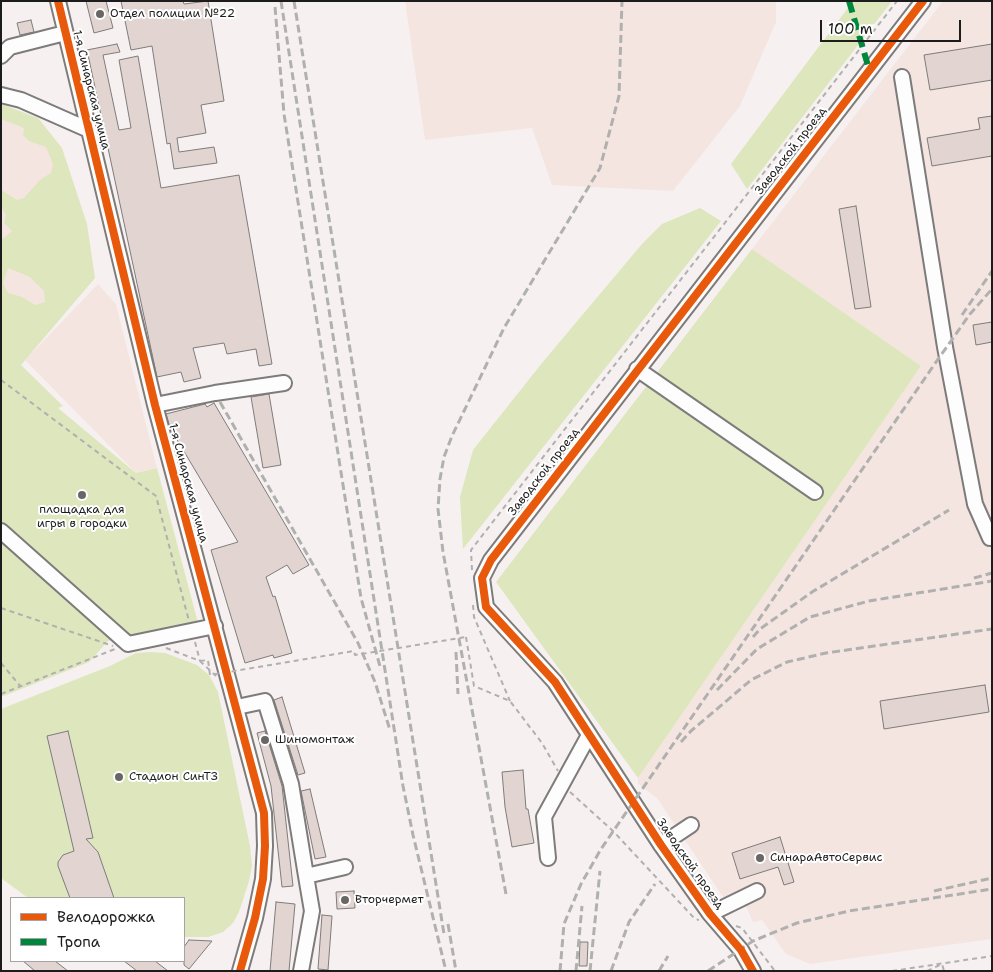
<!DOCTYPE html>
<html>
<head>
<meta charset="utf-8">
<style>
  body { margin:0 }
  #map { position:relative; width:993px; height:972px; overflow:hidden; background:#f6f1f0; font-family:"Shantell Sans",sans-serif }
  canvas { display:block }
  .frame { position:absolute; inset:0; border:2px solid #1c1c1c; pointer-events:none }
  .legend { position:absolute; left:10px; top:897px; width:175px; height:65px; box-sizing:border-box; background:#fff; border:1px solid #a4a4a4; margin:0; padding:6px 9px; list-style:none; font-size:15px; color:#1c1c1c }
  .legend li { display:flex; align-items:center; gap:10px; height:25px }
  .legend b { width:25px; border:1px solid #a4a4a4 }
  .scale { position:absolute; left:820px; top:20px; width:141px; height:22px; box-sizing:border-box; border:2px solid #1c1c1c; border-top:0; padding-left:6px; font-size:15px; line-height:18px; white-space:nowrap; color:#1c1c1c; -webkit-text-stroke:4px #fff; paint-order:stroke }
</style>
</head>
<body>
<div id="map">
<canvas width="993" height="972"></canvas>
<div class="frame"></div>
<ul class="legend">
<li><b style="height:6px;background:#e8590c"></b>Велодорожка</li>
<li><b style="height:6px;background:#00873e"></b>Тропа</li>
</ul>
<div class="scale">100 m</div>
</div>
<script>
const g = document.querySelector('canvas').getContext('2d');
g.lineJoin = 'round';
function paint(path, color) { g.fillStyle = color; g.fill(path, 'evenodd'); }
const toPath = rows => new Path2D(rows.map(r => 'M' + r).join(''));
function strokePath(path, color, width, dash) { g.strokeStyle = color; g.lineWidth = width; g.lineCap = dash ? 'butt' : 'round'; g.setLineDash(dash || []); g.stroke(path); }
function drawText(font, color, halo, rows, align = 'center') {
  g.font = font + ' "Shantell Sans",sans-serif'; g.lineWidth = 4; g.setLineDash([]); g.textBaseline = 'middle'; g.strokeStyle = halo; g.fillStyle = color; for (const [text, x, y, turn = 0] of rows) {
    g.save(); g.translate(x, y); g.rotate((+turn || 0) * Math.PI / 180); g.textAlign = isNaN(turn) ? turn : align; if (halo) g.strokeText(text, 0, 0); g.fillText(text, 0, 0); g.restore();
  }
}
paint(toPath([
  [405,1,776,1,776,22,740,106,673,191,552,185,532,128,425,140],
  [943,1,992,1,992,939,810,964,786,954,762,920,753,922,744,902,723,897,657,798,638,784,638,778,921,366,752,249],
  [1,104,37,121,54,141,86,267,1,353],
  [98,284,116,304,157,468,136,473,25,360]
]), '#f5e5e1');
paint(toPath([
  [853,1,892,1,747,189,731,164],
  [1,104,38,118,62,148,87,224,95,278,21,365,63,406,58,408,136,473,157,468,198,623,108,641,89,662,1,697,1,237,4,238,12,231,4,223,6,215,1,206,1,190,17,200,24,198,40,180,51,173,53,164,46,147,29,141,23,135,24,128,1,119],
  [8,268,30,277,44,291,45,302,35,305,22,297,8,293,3,283],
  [700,208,721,221,463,549,460,497,473,450,542,363,642,244,662,224],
  [752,249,921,366,638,778,496,582],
  [150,652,165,653,197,665,209,675,218,692,250,846,252,866,249,881,239,912,233,923,223,932,208,937,184,937,184,898,28,898,1,878,1,709,110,666,136,653]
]), '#dde6bc');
const building = toPath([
  [86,1,106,1,113,28,94,33,86,1],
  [121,1,183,1,184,4,208,1,224,101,201,105,206,133,177,138,179,152,214,147,217,163,174,169,170,143,167,144,152,46,131,50,121,1],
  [31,20,34,32,20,35,17,23,31,20],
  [117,44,120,52,103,55,119,130,131,128,119,60,138,56,161,188,239,175,272,364,259,366,256,349,227,354,224,343,193,348,201,378,184,382,181,372,157,377,87,50,117,44],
  [992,44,992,80,930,90,924,55,992,44],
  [992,116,992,156,932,166,927,138,980,129,978,118,992,116],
  [856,206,871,307,855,309,839,209,856,206],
  [992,322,992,342,976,345,973,325,992,322],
  [269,394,281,465,263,468,251,397,269,394],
  [214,403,309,565,293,574,287,565,266,577,273,597,275,596,292,653,274,658,273,655,245,663,211,550,238,542,170,428,166,414,205,404,207,407,214,403],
  [985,685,989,712,884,729,880,701,985,685],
  [282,697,305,773,298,775,274,700,282,697],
  [68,731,93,838,86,839,98,852,114,898,70,898,58,866,58,862,63,855,74,851,47,736,68,731],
  [265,731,282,786,293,886,282,887,271,786,257,733,265,731],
  [523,770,526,809,528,809,534,843,512,847,505,807,502,772,523,770],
  [310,789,326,857,315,859,301,791,310,789],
  [780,837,794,882,784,885,778,867,740,879,732,853,780,837],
  [354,891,355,908,337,909,336,892,354,891],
  [276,902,295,904,289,971,270,971,276,902],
  [322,915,332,916,328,970,318,969,322,915],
  [189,940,212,941,189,969,184,965,184,947,189,940],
  [580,942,588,942,587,966,579,966,580,942],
  [23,961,55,961,68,971,35,971,23,961],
  [124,961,155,961,168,971,137,971,124,961]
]);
paint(building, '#e1d4d1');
strokePath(building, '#7e7c7b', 1);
const minor = toPath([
  [58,1,155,405,264,813,265,846,263,879,255,918,240,971],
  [1,56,10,47,65,33],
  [902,77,945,347,975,504,990,538,992,538],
  [1,95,21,100,89,130],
  [637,369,815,492],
  [155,405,215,393,284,383],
  [1,531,128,644,215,626],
  [237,707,265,701,291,784,306,876,345,867],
  [661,845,691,825],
  [548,858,544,817,589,735],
  [710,914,757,891],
  [301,971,312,911,306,876],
  [753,971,741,950,710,914,661,845,555,682,486,607,482,578,491,560,923,1]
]);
strokePath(minor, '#7e7c7b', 18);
strokePath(toPath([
  [1,380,156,496,189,621],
  [472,570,471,550,897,1],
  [473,605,474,617,510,701],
  [1,608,113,646],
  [466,637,474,686,510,701,542,743,558,771],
  [195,642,200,661],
  [166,648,200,661,216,676],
  [1,663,21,687],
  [1,694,115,649],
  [570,792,613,831,695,919,699,920],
  [736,926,742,928,775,971],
  [892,971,992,956],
  [927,971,942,964,944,971]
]), '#b0b0af', 2, [5, 4]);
strokePath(minor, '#fefdfd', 14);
strokePath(toPath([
  [281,1,403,786,413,835,446,971],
  [294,1,444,934],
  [275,7,284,114,361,598,381,670],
  [962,315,992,271],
  [220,402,358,643,375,682,390,730],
  [974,578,992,573],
  [753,637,760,629,812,592,949,510],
  [456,652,458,694],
  [717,690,757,649,810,617,869,601,992,581],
  [681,742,691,731,751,680,787,662,826,653,992,629],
  [934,891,992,878],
  [506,894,443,552,438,509,440,479,444,457,452,436,504,328,600,168,619,96,622,1],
  [448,924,456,971],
  [560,971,564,924,581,884,601,849,934,365,970,314,992,289],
  [576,971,582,906],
  [590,971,600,871],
  [611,971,629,922,655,884],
  [659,971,668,956],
  [708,971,753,941,797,923,849,911,992,889]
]), '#b0b0af', 3, [8, 4]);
strokePath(toPath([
  [200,661,208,660,210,675,354,651,355,655,466,637]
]), '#b0b0af', 2, [5, 4]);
strokePath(toPath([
  [849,1,869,69]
]), '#00873e', 6, [12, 6]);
strokePath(toPath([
  [58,1,155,405,264,813,265,846,263,879,255,918,240,971],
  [753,971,741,950,710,914,661,845,555,682,486,607,482,578,491,560,923,1]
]), '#e8590c', 8);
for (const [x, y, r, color] of [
  [100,14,5,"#686766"],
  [82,495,5,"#686766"],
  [265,740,5,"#686766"],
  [119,777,5,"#686766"],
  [760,858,5,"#686766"],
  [345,900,5,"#686766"]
]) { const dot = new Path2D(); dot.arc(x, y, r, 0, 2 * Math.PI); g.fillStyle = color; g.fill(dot); strokePath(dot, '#fff', 2); }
drawText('12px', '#1c1c1c', '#fff', [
  ["Отдел полиции №22",110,14],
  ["площадка для",82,510,"center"],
  ["игры в городки",82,524,"center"],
  ["Шиномонтаж",275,740],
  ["Стадион СинТЗ",129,777],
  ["СинараАвтоСервис",770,858],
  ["Вторчермет",355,900]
], 'left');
drawText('12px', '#1c1c1c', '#fff', [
  ["1-я Синарская улица",91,90,76],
  ["Заводской проезд",791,151,-52],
  ["Заводской проезд",544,472,-52],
  ["1-я Синарская улица",188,483,75],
  ["Заводской проезд",690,864,55]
]);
</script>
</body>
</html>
